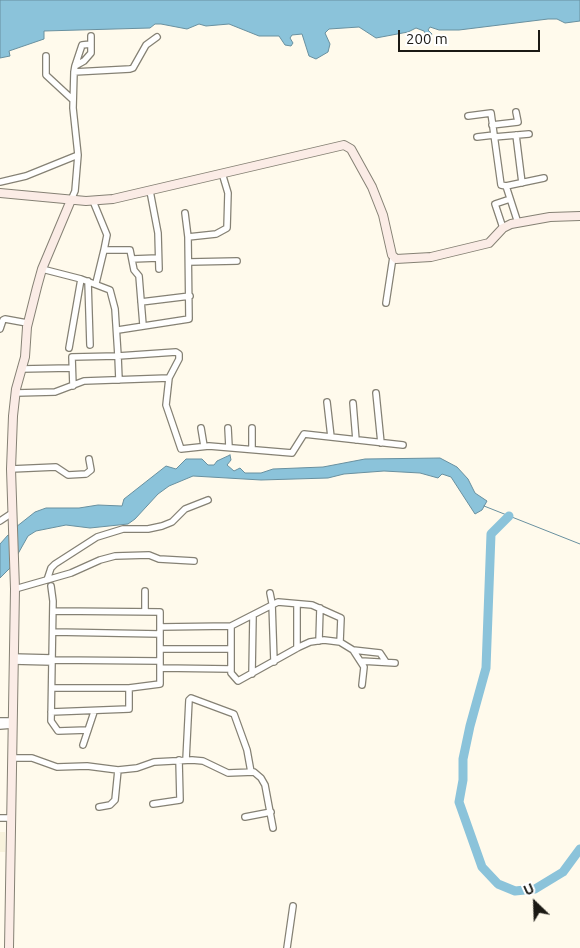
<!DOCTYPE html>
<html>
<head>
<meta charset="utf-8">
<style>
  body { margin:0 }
  #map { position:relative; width:580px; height:948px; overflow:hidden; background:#fffaec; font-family:Ubuntu,sans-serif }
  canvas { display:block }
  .north { position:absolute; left:510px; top:878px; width:50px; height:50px; -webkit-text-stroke:4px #fff; paint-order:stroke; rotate:336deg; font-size:14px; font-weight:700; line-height:20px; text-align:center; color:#1b1914 }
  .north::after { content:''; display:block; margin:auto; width:18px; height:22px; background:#1b1914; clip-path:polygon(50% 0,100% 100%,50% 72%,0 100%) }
  .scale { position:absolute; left:398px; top:30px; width:142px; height:22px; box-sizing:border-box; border:2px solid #1b1914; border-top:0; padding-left:6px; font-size:15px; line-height:18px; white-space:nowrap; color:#1b1914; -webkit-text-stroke:4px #fff; paint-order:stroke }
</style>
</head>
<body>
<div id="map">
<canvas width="580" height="948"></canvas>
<div class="north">U</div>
<div class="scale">200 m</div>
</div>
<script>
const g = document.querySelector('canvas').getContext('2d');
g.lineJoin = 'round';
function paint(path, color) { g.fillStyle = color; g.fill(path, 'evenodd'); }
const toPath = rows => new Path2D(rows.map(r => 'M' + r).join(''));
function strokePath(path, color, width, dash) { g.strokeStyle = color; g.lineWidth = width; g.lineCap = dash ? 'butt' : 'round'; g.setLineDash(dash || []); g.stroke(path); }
paint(toPath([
  [0,832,5,832,5,852,0,852]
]), '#f8f2dc');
const water = toPath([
  [0,0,580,0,580,21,565,23,557,19,548,19,459,30,439,30,430,27,428,30,432,34,430,37,426,35,424,31,416,28,408,32,376,38,359,27,329,29,325,33,330,44,328,52,316,59,309,56,302,34,292,35,290,38,293,43,291,46,285,45,279,36,259,36,229,24,206,26,199,24,187,29,161,24,155,24,150,28,44,31,44,39,9,51,10,56,0,58,0,0],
  [230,455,231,460,227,465,234,471,240,468,245,473,261,473,273,469,323,467,365,459,440,458,457,467,468,479,475,493,487,501,482,510,475,514,451,477,442,474,438,478,420,473,384,471,344,474,328,478,261,480,193,476,169,486,158,494,135,519,128,524,90,528,66,525,36,531,28,536,10,568,0,578,0,544,8,535,12,536,16,527,35,512,46,508,79,508,98,505,122,506,124,499,166,466,176,469,186,459,202,459,208,465,214,465,217,461,230,455]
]);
paint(water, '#8bc3da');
strokePath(water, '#69909f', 1);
strokePath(toPath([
  [484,506,580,544]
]), '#69909f', 1);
strokePath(toPath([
  [509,516,491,534,486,668,470,726,463,759,463,780,459,802,482,867,498,884,515,891,535,889,563,872,580,849]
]), '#8bc3da', 9);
const street = toPath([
  [46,56,46,75,73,100],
  [75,66,82,45,91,44],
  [74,72,130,69,133,68,146,45,157,37],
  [468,116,491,113,501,185,506,186,518,223],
  [492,125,518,122,516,112],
  [516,135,522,183],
  [477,137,494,135],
  [494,137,529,134],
  [0,182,26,176,78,155,73,108,74,72,75,66,84,61,91,53,91,36],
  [506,186,544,178],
  [150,191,158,233,159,269],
  [71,200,75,191,78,155],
  [93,201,107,235,104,250],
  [503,228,495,204,510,199],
  [188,237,216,234,227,228,228,193,222,173],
  [132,259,158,258],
  [189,262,237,261],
  [88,281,90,345],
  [96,283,104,250,130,250,134,270,139,276,143,325],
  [141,302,190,296],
  [386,303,393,257],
  [0,329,3,320,5,319,27,323],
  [118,330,189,319,188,237,185,213],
  [69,348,81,279],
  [21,369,71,368],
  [169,378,166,405,181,449,209,446,292,453,304,434,403,445],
  [73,386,72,357,118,356,119,380],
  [16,393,55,392,84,381,169,378,179,359,179,354,176,352,118,356,115,309,110,290,81,279,42,269],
  [376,393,381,443],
  [327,402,331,437],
  [353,403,356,440],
  [201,428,204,446],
  [228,428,229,447],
  [252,449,252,428],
  [11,469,56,467,68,475,86,474,91,470,89,459],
  [0,521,12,513],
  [47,580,51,568,55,564,97,537,123,529,148,529,162,526,172,522,185,509,208,500],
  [51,586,53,601,51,721,58,731,88,730],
  [15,589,71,573,100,560,115,556,149,555,159,559,194,561],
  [270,593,272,603,274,662],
  [145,612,145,591],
  [231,626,231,673,238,681,299,647,310,642,324,640,340,642,353,650,364,667,362,685],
  [160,627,231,626,278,602,312,605,341,618,340,642],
  [53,632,160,634],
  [319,641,320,608],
  [297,648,297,605],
  [160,649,231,649],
  [353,650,380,653,386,662],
  [13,657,52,658],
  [52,660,160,661],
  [13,661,52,662],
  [361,661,395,663],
  [160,668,231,669],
  [252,674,253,616],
  [52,688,129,688,160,684,160,612,53,611],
  [51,712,129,709,129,688],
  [0,721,13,721],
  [0,726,13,725],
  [83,745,94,712],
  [12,758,32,758,57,767,87,766,118,770,137,768,154,762,192,760,203,761,228,773,254,772,261,778,265,785,273,828],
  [186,760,189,700,191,698,234,714,247,750,251,772],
  [153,804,180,800,179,760],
  [99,807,110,805,115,800,118,770],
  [245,817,271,812],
  [0,818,11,818],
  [287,948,293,906]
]);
const secondary = toPath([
  [0,193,86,201,113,199,344,145,351,149,372,187,383,215,392,255,396,259,431,257,489,243,503,228,511,224,550,217,580,216],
  [9,948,15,589,11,469,13,416,16,389,25,357,27,327,37,287,42,269,71,200]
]);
strokePath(street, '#858174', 8);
strokePath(secondary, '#858174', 10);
strokePath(street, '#fff', 5.5);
strokePath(secondary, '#fbece6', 8);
</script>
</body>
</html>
